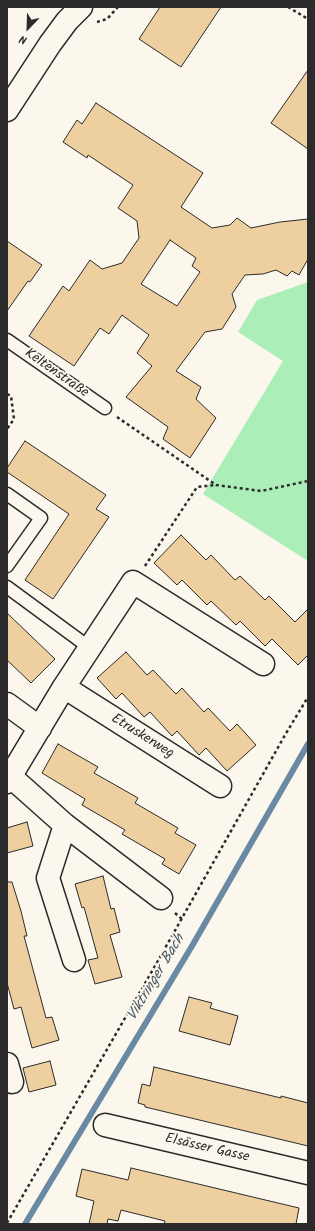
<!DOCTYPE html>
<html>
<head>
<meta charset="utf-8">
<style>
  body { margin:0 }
  #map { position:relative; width:315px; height:1231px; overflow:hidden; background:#fbf7ec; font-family:Kalam,sans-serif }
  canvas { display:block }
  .frame { position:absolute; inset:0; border:8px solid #2b2b2b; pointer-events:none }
  .north { position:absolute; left:8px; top:8px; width:40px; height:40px; -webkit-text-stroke:3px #fbf7ec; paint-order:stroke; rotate:203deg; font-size:11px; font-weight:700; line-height:16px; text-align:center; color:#2b2b2b }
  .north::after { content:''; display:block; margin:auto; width:14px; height:18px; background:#2b2b2b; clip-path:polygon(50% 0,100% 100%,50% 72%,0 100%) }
</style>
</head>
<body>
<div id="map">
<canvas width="315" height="1231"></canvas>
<div class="frame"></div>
<div class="north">N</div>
</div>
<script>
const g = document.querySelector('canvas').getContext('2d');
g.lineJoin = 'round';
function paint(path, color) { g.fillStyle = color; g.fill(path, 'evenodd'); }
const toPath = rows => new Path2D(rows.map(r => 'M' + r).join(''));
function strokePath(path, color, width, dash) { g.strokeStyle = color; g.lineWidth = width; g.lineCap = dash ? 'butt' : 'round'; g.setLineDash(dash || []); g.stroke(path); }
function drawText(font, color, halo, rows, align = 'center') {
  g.font = font + ' Kalam,sans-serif'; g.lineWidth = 4; g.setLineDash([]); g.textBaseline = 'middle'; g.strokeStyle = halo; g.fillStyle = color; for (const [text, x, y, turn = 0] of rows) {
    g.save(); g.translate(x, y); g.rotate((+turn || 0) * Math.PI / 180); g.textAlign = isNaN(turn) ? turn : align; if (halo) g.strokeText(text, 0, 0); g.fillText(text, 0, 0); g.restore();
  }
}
paint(toPath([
  [308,282,308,561,203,494,283,361,238,332,257,300]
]), '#aceeb8');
strokePath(toPath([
  [25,1224,192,946,308,744]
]), '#6a89a2', 6);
const building = toPath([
  [160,7,221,7,181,67,139,39,160,7],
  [308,70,308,149,271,123,308,70],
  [96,103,203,173,181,207,212,228,230,225,237,218,251,228,280,222,308,219,308,259,299,275,292,271,287,276,276,270,263,274,245,275,232,294,236,307,222,329,205,332,176,371,201,387,196,399,216,418,190,458,163,439,168,427,126,397,152,366,137,353,149,335,122,315,109,334,100,328,74,366,29,336,63,286,69,291,90,260,102,269,122,263,139,238,137,221,118,208,133,185,88,155,87,158,63,142,77,120,82,124,96,103],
  [170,240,196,258,192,266,200,272,177,306,141,284,170,240],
  [7,241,42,265,30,282,28,281,7,311,7,241],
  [25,441,106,495,96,509,109,517,53,599,25,580,69,514,7,472,7,468,25,441],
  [181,535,206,560,211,555,235,580,240,576,265,600,269,596,295,622,308,609,308,655,298,665,272,639,265,646,240,621,236,625,211,601,207,605,182,580,177,585,154,563,181,535],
  [7,613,55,659,31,683,7,660,7,613],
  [126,652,147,675,153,670,176,694,182,688,204,712,208,708,230,731,237,724,256,745,227,771,206,748,199,755,177,731,172,736,150,712,144,717,122,693,116,699,97,678,126,652],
  [58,744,98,767,94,773,138,798,135,803,178,828,175,833,196,845,179,874,162,864,165,859,122,834,125,830,82,805,85,799,42,773,58,744],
  [27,822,33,846,7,853,7,828,27,822],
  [103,876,111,909,114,908,120,932,110,935,122,977,95,984,88,960,98,958,84,907,82,908,75,884,103,876],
  [7,882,12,882,21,911,27,936,24,936,46,1018,52,1017,59,1040,32,1048,21,1007,14,1009,7,983,7,882],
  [189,997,212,1003,210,1008,238,1016,230,1045,179,1031,189,997],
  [50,1061,56,1085,29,1092,23,1068,50,1061],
  [154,1067,281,1098,281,1096,308,1103,308,1146,145,1107,145,1105,138,1103,142,1084,150,1086,154,1067],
  [131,1168,299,1208,296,1224,164,1224,165,1221,121,1210,118,1221,108,1219,107,1224,89,1224,94,1201,76,1196,82,1169,128,1180,131,1168]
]);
paint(building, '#eecfa0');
strokePath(building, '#2b2b2b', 1);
const service = toPath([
  [7,340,105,408],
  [7,494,41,518,7,566],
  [7,587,90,648]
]);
const minor = toPath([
  [7,110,50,44,67,21,81,7],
  [64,687,220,786],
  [7,704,40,728],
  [10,776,65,825,161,898],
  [7,782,64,687,133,582,263,664],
  [65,825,48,878,74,960],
  [7,1064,12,1082],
  [105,1125,308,1173]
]);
strokePath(service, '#2b2b2b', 15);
strokePath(minor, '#2b2b2b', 25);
strokePath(toPath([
  [288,7,308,19],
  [97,22,107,19,118,7],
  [7,394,11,396,14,419,7,429],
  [117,417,216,485,261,491,308,481],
  [145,566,197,487,215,485],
  [175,913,182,919],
  [7,1223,159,959,285,735,308,697]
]), '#2b2b2b', 2.5, [3, 3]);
strokePath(service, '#fbf7ec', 12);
strokePath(minor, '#fbf7ec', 22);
drawText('14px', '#2b2b2b', '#fbf7ec', [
  ["Keltenstraße",56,374,35],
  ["Etruskerweg",142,737,32],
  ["Elsässer Gasse",207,1149,13]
]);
drawText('italic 15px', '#4a5a66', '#fbf7ec', [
  ["Viktringer Bach",157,978,-59]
]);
</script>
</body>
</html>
